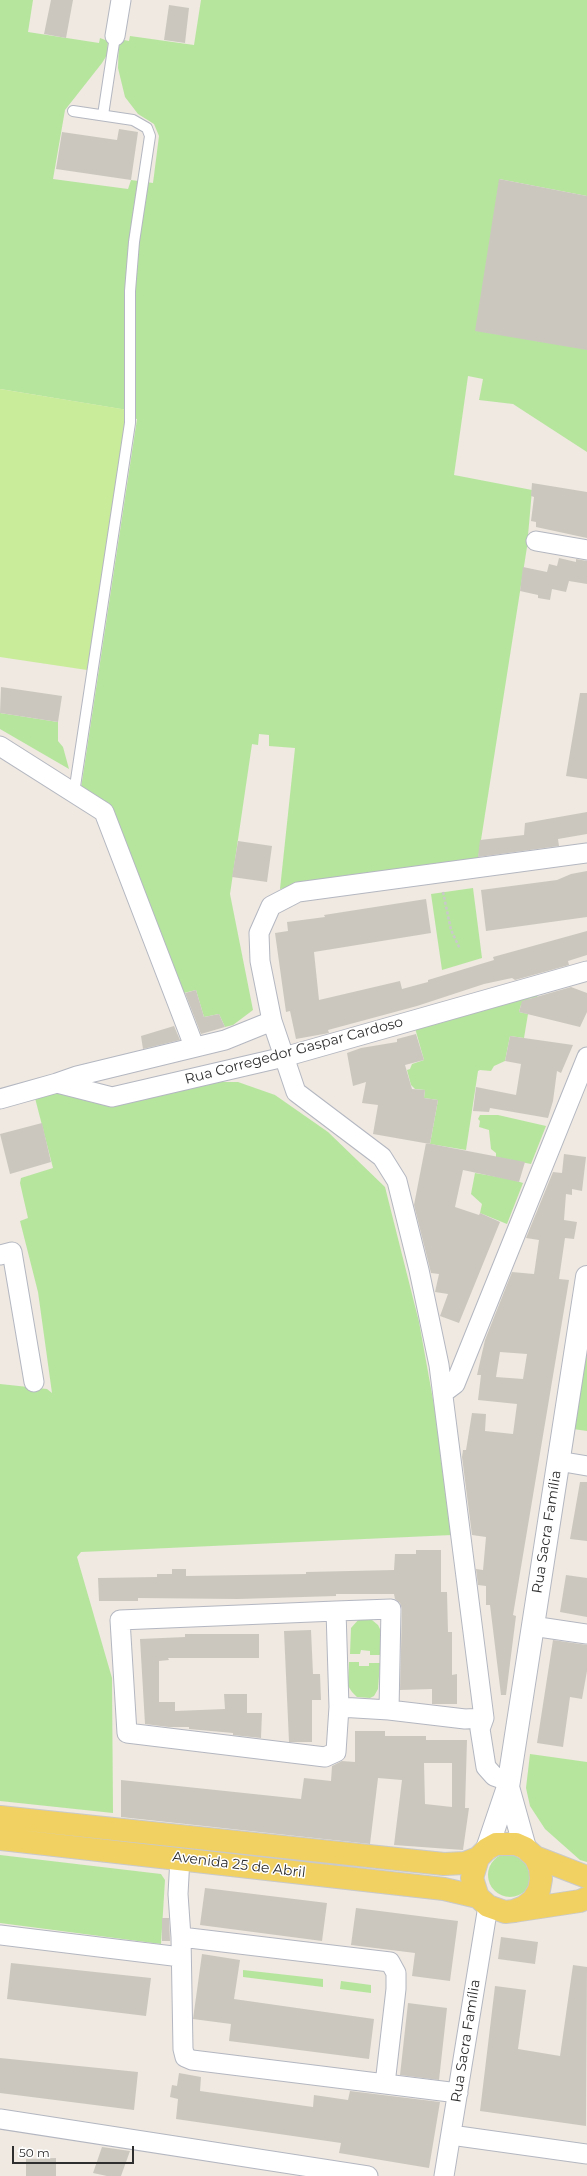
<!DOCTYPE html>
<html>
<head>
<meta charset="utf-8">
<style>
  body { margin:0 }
  #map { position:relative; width:587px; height:2176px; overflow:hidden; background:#efe9e1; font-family:Montserrat,sans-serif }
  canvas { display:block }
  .scale { position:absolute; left:12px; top:2146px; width:122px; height:18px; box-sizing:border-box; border:2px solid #2e2e2e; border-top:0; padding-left:5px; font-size:12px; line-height:14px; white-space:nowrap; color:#2e2e2e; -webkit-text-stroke:3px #fff; paint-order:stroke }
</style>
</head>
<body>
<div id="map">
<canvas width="587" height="2176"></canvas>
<div class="scale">50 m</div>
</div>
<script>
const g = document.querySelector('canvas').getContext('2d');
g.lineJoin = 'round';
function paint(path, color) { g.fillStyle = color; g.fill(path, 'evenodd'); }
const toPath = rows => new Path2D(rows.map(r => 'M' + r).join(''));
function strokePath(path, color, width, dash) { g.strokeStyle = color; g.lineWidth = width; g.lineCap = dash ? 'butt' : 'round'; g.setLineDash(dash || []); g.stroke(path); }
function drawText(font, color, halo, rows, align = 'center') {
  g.font = font + ' Montserrat,sans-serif'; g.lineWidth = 3; g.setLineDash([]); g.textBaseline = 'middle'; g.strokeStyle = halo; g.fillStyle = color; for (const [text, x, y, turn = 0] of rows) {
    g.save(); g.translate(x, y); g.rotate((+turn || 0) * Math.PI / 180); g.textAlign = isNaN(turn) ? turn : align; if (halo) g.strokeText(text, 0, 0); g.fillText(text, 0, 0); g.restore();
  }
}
paint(toPath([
  [0,0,33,0,28,32,99,43,100,38,108,41,107,55,102,63,65,110,53,179,128,189,131,180,153,183,159,136,154,124,138,114,125,97,118,68,119,39,129,41,130,36,194,45,201,0,587,0,587,196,499,179,587,350,587,452,513,404,479,400,483,379,468,376,454,475,532,490,527,547,478,859,402,868,280,889,295,748,269,746,269,735,259,734,258,745,252,744,230,894,253,1010,233,1025,225,1027,219,1014,204,1017,196,990,180,994,114,819,81,788,137,419,127,417,127,410,0,389],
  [0,713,58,722,58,741,63,747,69,769,0,729],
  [473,888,482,958,442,970,431,894],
  [533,993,538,997,529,999,526,1006,521,1005,519,1012,528,1014,524,1038,510,1036,505,1061,494,1066,491,1071,480,1070,478,1071,466,1150,430,1144,438,1100,424,1098,425,1090,415,1089,411,1085,407,1070,410,1069,412,1064,424,1060,415,1028],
  [208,1082,238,1082,275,1095,328,1132,385,1187,419,1322,443,1455,452,1535,81,1552,77,1557,112,1678,113,1813,0,1801,0,1384,47,1389,52,1393,38,1292,20,1221,28,1218,20,1183,21,1178,53,1168,35,1098,49,1093,72,1095,113,1106],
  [480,1115,498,1115,546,1126,531,1164,496,1157,496,1153,491,1149,489,1130,479,1127,480,1121,478,1119],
  [475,1173,510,1179,523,1183,507,1224,480,1213,482,1204,471,1194],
  [587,1349,587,1431,573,1429],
  [359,1619,372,1620,378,1625,381,1631,381,1655,370,1655,370,1651,361,1650,360,1654,350,1654,351,1628],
  [349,1662,359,1662,359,1666,369,1666,369,1663,380,1663,378,1689,374,1696,370,1698,357,1697,352,1692,348,1686],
  [530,1754,587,1762,587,1862,580,1860,545,1829,530,1806,526,1788],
  '488 1875a22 22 0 1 1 44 0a22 22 0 1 1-44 0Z',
  [0,1855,161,1874,165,1880,161,1944,0,1923],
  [243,1970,323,1979,323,1987,243,1977],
  [341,1981,371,1985,371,1993,340,1989]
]), '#b6e59e');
paint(toPath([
  [0,389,128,410,87,670,0,657]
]), '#c9ec9a');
paint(toPath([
  [51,0,73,0,66,38,44,34],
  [169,5,189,8,185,43,164,40],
  [119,129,138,132,131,180,56,169,62,132,117,140],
  [499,179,587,196,587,350,475,331],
  [532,483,587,492,587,538,536,527,536,522,531,521,534,497,531,496],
  [559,558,576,562,576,559,587,561,587,584,569,581,566,592,552,589,550,600,538,598,538,595,520,591,523,567,547,572,549,564,557,566],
  [1,687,62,696,58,722,0,713],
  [580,693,587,693,587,779,566,776],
  [587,812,587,834,558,839,559,846,478,857,480,840,524,835,525,823],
  [238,841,272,846,267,882,232,877],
  [587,871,587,917,486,931,481,890,557,880,571,874],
  [426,899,431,933,314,952,319,1000,400,981,402,989,428,982,428,980,494,960,493,957,587,931,587,955,568,961,569,965,515,980,512,978,484,984,417,1006,328,1030,329,1033,296,1039,290,1011,286,1012,275,933,288,931,287,922,325,917,324,915],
  [571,987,587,993,587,1012,580,1027,519,1012,522,1001],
  [196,990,204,1017,219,1014,225,1027,201,1034,185,993],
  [174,1026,180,1040,143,1049,141,1036],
  [416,1034,424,1060,405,1065,412,1089,425,1090,424,1098,438,1100,430,1144,373,1134,378,1105,362,1103,366,1082,353,1086,347,1053,361,1048,397,1042,397,1039],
  [510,1036,573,1045,561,1073,557,1071,553,1101,548,1118,490,1108,489,1112,473,1111,476,1087,516,1095,521,1064,505,1061],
  [42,1123,51,1162,10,1174,0,1134],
  [426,1143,525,1162,519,1182,463,1170,455,1207,479,1215,480,1213,500,1222,459,1323,440,1316,448,1294,435,1292,439,1274,431,1273,414,1205],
  [564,1154,586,1157,582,1191,572,1189,572,1195,566,1194,564,1220,577,1222,574,1239,565,1238,559,1279,569,1280,513,1615,516,1616,506,1695,501,1695,490,1605,486,1605,486,1586,478,1585,476,1569,483,1570,486,1537,472,1535,462,1457,463,1450,466,1450,472,1413,486,1414,485,1431,513,1434,517,1404,478,1400,481,1375,477,1375,485,1340,512,1272,534,1274,539,1240,526,1238,553,1172,562,1173],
  [500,1352,527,1354,523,1379,496,1377],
  [580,1482,587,1482,587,1541,570,1539],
  [416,1550,441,1550,441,1592,447,1592,448,1632,452,1632,452,1675,457,1674,457,1704,432,1704,432,1689,400,1690,402,1609,400,1603,395,1599,394,1594,336,1594,336,1596,238,1599,138,1598,138,1601,99,1601,98,1578,157,1577,157,1574,172,1574,172,1569,186,1569,186,1576,306,1574,306,1572,394,1570,395,1554,416,1554],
  [566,1575,587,1578,587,1617,560,1612],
  [311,1630,313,1674,320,1674,321,1700,312,1700,312,1742,289,1742,284,1631],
  [185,1634,259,1634,259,1658,168,1658,169,1660,159,1661,159,1702,175,1702,175,1711,225,1709,224,1694,247,1694,247,1713,262,1713,261,1738,233,1735,233,1733,189,1729,189,1727,169,1727,145,1724,140,1639,185,1637],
  [553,1640,587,1645,587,1671,582,1699,570,1697,563,1747,537,1743],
  [355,1731,385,1731,385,1736,426,1736,426,1740,467,1740,465,1808,469,1808,463,1850,394,1845,402,1780,378,1778,370,1844,121,1817,121,1780,301,1799,304,1778,331,1781,332,1766,342,1761,355,1762],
  [424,1763,452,1763,452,1807,425,1804],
  [205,1888,327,1903,322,1941,200,1925],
  [356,1908,458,1921,450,1981,412,1976,415,1953,351,1945],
  [162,1918,169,1918,170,1941,162,1941],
  [501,1937,538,1942,535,1964,498,1959],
  [202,1954,240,1960,234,1999,374,2019,369,2059,229,2041,231,2024,193,2019],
  [11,1963,151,1978,146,2016,7,1999],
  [573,1965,587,1967,586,2126,480,2111,495,1986,526,1990,518,2049,560,2056],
  [408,2003,447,2008,439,2080,400,2075],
  [0,2058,138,2072,134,2110,0,2093],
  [179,2073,201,2077,200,2091,313,2107,314,2095,348,2100,350,2091,440,2102,429,2168,339,2153,341,2143,176,2119,178,2099,170,2097,172,2085,177,2086],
  [102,2147,130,2151,121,2176,107,2176,93,2173],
  [56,2158,56,2176,26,2176,26,2159]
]), '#cbc7bf');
const lane = toPath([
  [73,111,133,120,147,128,150,136,134,242,130,291,130,423,74,793],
  [103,115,115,36]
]);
const street = toPath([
  [115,36,121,0],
  [536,541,587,550],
  [0,746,104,812,194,1046],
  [57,1083,77,1076,225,1040,272,1021],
  [0,1099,57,1083,112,1097,284,1057,587,971],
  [0,1255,12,1252,34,1382],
  [443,1393,455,1384,587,1057],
  [558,1461,587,1466],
  [336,1611,339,1707,336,1752,325,1757,127,1733,120,1620,336,1611,391,1609,389,1710,465,1719,484,1718],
  [532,1626,587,1634],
  [339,1707,389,1710],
  [508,1781,494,1776,486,1767,480,1729,484,1718,439,1365,419,1270,397,1181,382,1157,296,1092,272,1021,260,961,259,933,271,906,298,892,587,853],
  [180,1858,178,1894,181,1937],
  [0,1935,181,1957],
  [385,2084,396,1989,396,1973,390,1962,181,1937,183,2049,185,2057,192,2060,458,2093],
  [0,2119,368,2176],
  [451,2135,587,2154],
  [444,2176,488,1906]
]);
const secondary = toPath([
  [508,1787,525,1848],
  [487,1849,508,1787,587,1277]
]);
const primary = toPath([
  [0,1817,444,1864,465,1863,478,1858],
  [0,1839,444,1889,478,1897],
  [535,1857,587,1877],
  [514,1911,524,1907,533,1900,539,1890,541,1879,540,1868,535,1857,525,1848,516,1844,496,1844,487,1849,478,1858,472,1878,478,1897,488,1906,505,1912,514,1911,580,1901,587,1898]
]);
strokePath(lane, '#b4b7c1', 12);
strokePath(street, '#b4b7c1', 21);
strokePath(secondary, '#b4b7c1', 24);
strokePath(primary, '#c9c9c9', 24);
strokePath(toPath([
  [443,892,451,930,460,949]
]), '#c9c9c9', 2.5, [3, 2]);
strokePath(lane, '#fff', 10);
strokePath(street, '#fff', 19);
strokePath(secondary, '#fff', 22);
strokePath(primary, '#f2d163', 22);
drawText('14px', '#2e2e2e', '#fff', [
  ["Rua Corregedor Gaspar Cardoso",294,1051,-15],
  ["Rua Sacra Família",547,1532,-81],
  ["Avenida 25 de Abril",239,1865,7],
  ["Rua Sacra Família",466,2041,-81]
]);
</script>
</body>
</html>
